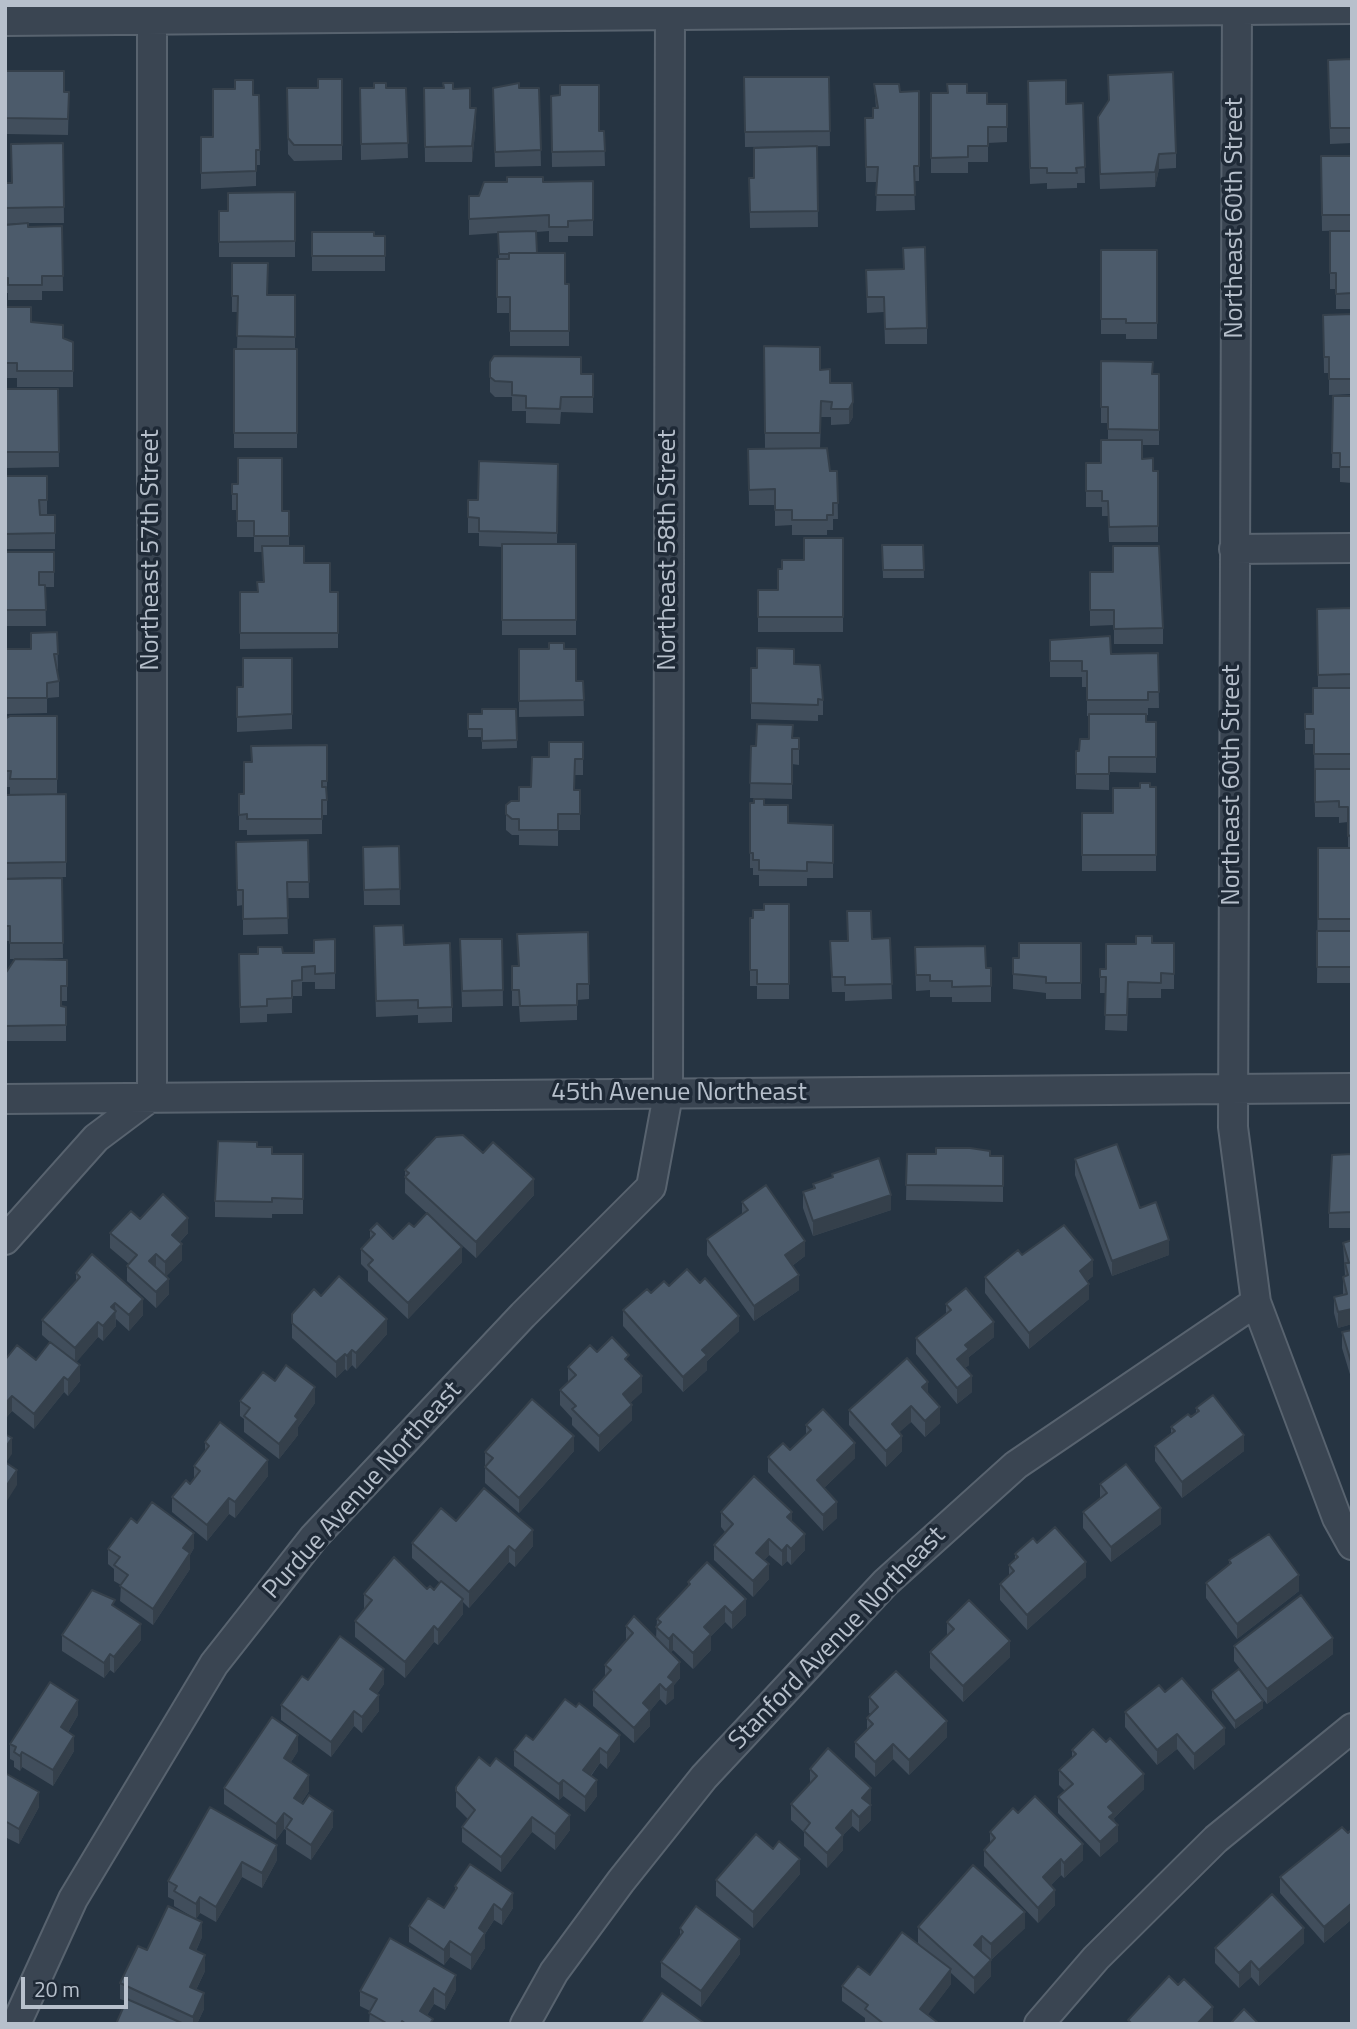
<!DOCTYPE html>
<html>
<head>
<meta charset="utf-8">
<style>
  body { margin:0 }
  #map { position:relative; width:1357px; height:2029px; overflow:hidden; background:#263442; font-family:"Titillium Web",sans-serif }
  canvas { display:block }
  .frame { position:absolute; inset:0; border:7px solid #b7c0cc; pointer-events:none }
  .scale { position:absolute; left:21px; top:1977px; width:107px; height:32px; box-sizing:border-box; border:4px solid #b7c0cc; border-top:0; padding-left:9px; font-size:21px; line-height:24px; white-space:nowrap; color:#b7c0cc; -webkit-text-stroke:5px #1f2a37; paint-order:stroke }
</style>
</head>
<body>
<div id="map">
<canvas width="1357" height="2029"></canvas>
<div class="frame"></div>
<div class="scale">20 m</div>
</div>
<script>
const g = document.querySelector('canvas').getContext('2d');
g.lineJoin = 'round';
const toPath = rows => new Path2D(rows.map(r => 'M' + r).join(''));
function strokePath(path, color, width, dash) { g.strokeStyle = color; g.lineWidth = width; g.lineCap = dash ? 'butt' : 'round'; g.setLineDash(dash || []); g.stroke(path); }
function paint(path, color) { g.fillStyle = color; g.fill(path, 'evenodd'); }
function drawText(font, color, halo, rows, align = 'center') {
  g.font = font + ' "Titillium Web",sans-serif'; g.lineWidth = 7; g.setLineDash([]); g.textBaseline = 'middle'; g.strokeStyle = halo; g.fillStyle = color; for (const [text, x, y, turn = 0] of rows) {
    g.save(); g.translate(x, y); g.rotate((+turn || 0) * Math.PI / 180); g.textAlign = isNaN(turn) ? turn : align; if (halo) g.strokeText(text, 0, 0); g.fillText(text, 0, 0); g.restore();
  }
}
const street = toPath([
  [1237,5,1233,1127,1256,1302,1337,1518,1352,1545],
  [5,21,1352,9],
  [1234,549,1352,548],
  [5,1099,1352,1088],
  [5,1240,96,1138,152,1096,152,5],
  [16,2024,73,1899,214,1664,314,1537,523,1315,651,1187,668,1095,670,5],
  [525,2024,554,1972,621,1881,704,1777,885,1583,1016,1465,1256,1302],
  [1039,2024,1096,1958,1216,1839,1352,1728]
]);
strokePath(street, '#58636f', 32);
strokePath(street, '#3a4552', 28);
paint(toPath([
  [1352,59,1352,143,1330,144,1328,60],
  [6,71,64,92,69,92,68,135,6,134],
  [1108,75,1176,153,1176,168,1159,169,1155,187,1100,189,1098,133,1108,101],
  [744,77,829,77,830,146,745,147],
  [342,79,342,160,294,161,288,154,287,88,318,88],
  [443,83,453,89,470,108,476,124,472,162,425,162,424,88,443,88],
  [874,84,900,92,919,91,919,181,914,181,915,210,876,211,877,182,866,182,865,118,873,118,876,108],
  [947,84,967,93,987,104,1007,104,1007,142,988,143,988,162,968,162,968,173,931,173,931,93,947,93],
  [360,88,406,88,408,158,361,160],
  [493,88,539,88,541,166,495,167],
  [253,95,259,95,260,165,256,165,256,186,201,189,201,137,213,137],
  [551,96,599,131,604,131,605,166,552,167],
  [1028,97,1066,104,1083,103,1085,183,1077,183,1077,188,1047,189,1047,183,1030,184],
  [63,143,64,223,28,223,28,227,62,226,63,291,42,291,42,300,8,300,8,293,5,293,5,225,28,223,5,224,5,183,11,183],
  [817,146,818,227,750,228,749,178,754,178],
  [1321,156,1352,156,1352,230,1322,231],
  [593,181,593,236,568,236,568,242,549,242,549,231,536,232,537,253,565,284,569,284,569,346,510,346,510,313,497,313,497,259,499,259,498,233,469,235,469,196,479,196,543,182],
  [295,192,295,257,219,257,219,211,228,211],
  [1330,231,1352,231,1352,309,1336,309,1336,289,1330,289],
  [312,232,385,236,385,271,312,271],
  [1101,250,1157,250,1157,339,1126,339,1126,334,1101,334],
  [232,263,268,295,295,295,295,349,297,349,297,448,234,448,234,349,237,349,238,312,232,312],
  [866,270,927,328,927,344,885,344,884,312,867,313],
  [5,307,31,322,73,342,73,387,17,387,17,378,5,378],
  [1352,314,1352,394,1329,395,1329,373,1324,373,1323,315],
  [764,346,820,370,830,383,852,383,853,417,849,424,831,425,831,417,821,417,820,449,830,471,837,471,838,519,833,519,833,530,827,530,827,535,792,535,792,525,775,526,775,505,749,505,748,449,810,449,765,448],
  [1101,361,1153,374,1159,374,1159,445,1142,445,1142,459,1153,471,1158,471,1158,542,1109,542,1108,516,1102,516,1102,507,1086,507,1086,463,1101,463,1108,440,1108,423,1101,423],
  [490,362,581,374,593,374,593,413,561,412,560,424,526,423,526,411,512,411,512,397,495,397,490,392],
  [6,389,58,389,59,467,6,468],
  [1333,396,1352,396,1352,483,1340,482,1340,468,1332,468],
  [558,464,557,544,576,544,576,635,502,635,502,547,479,546,479,533,468,533,468,500,478,500],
  [5,476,47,476,47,515,55,515,55,549,5,549],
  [232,484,282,511,289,511,289,546,330,592,338,592,338,648,240,649,240,592,257,592,257,582,263,582,262,552,254,552,254,537,237,537,237,510,232,510],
  [843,538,843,632,758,632,758,590,778,590,782,569,804,560],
  [882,545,923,545,924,578,883,578],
  [5,552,54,552,54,587,45,587,46,626,5,626],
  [1090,572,1163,628,1163,644,1114,644,1114,625,1090,626],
  [1352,608,1352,1017,1351,983,1317,983,1318,848,1348,848,1348,822,1339,823,1339,817,1315,817,1314,744,1305,744,1305,714,1313,714,1318,688,1317,609],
  [57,632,58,669,57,669,59,681,59,697,47,698,47,713,5,714,5,649,31,649,31,633],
  [1050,640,1111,654,1158,653,1159,708,1148,708,1148,715,1146,715,1146,722,1156,722,1156,773,1109,772,1109,790,1076,789,1076,751,1079,751,1089,739,1089,716,1087,716,1087,687,1082,687,1082,677,1050,677],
  [519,649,564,649,576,681,583,681,584,716,519,717],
  [292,658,292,729,237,732,237,687,243,687],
  [794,664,823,700,823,715,818,715,818,721,751,719,751,668],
  [516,709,517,748,482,749,482,737,468,737,468,714,482,714],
  [57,716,57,794,66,794,66,877,5,878,5,795,46,794,10,794,10,787,5,787,5,719],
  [793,738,799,738,799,765,792,764,792,799,750,798,751,746,756,746],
  [583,742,583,775,575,775,575,790,580,790,580,830,558,830,558,846,519,845,519,835,512,835,506,830,506,805,519,801,531,787,549,757],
  [327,745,327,815,322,815,322,834,247,835,247,830,239,830,239,794,244,794,251,762,251,746],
  [1156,787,1156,871,1082,871,1082,813,1113,813,1140,788],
  [750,803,764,805,788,823,833,825,833,878,807,878,807,886,759,886,759,875,753,875,753,868,750,868],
  [308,840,309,898,287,898,288,934,243,935,243,905,237,906,236,842],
  [399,846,400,905,364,905,363,847],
  [62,878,63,958,21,959,67,960,67,1001,61,1001,61,1006,66,1007,66,1041,5,1041,5,974,14,959,10,959,10,941,5,941,5,879],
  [789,904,789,999,757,999,757,986,750,986,750,918,753,918,764,910],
  [847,911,872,939,890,938,892,999,845,1001,845,992,832,992,830,956,848,941],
  [517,934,589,984,589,999,577,1000,577,1020,520,1022,519,1006,512,1006,512,966,518,966],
  [335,939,335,989,315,989,315,982,302,982,302,996,292,996,292,1013,267,1014,267,1022,240,1023,239,954,314,953,314,940],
  [460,939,502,939,503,1006,462,1007],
  [374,942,404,945,452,1007,452,1022,418,1023,418,1015,376,1017],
  [1081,943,1081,999,1046,999,1046,993,1013,989,1013,958,1019,958],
  [1152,943,1174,943,1174,989,1161,989,1161,998,1128,998,1127,1031,1105,1030,1106,993,1100,993,1100,969,1106,969],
  [915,947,986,968,991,968,991,1002,952,1002,952,997,930,997,930,990,916,991],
  [257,1147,272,1154,303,1154,303,1214,272,1214,272,1218,215,1217,215,1201],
  [483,1153,534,1195,476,1258,405,1193,405,1170],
  [907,1154,1003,1156,1003,1202,906,1200],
  [1352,1154,1352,1228,1329,1228,1329,1213],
  [1075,1159,1140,1208,1169,1255,1112,1276,1075,1175],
  [832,1174,891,1210,813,1236,803,1208,803,1192,813,1189,813,1184,832,1178],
  [742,1202,805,1256,792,1266,799,1290,754,1321,707,1255,707,1239,742,1215],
  [140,1219,188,1233,180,1242,182,1260,166,1276,169,1294,156,1308,127,1281,127,1266,129,1264,110,1248,110,1233],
  [414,1227,462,1262,408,1319,368,1281,368,1271,361,1264,361,1249,370,1239,370,1230,393,1239],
  [1352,1240,1352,1324,1338,1328,1334,1313,1334,1297,1343,1294,1343,1277,1345,1276,1343,1243],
  [1022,1255,1093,1276,1087,1281,1089,1299,1029,1349,985,1293,985,1277],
  [76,1273,143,1315,129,1331,116,1319,116,1326,103,1341,98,1337,76,1362,80,1381,68,1396,64,1392,34,1429,12,1411,5,1419,5,1360,36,1360,50,1342,42,1335,42,1320,76,1281],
  [669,1286,739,1331,707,1361,707,1370,683,1392,623,1326,623,1310,651,1293],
  [321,1296,387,1334,356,1369,352,1365,347,1371,345,1369,336,1378,292,1338,292,1314],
  [946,1304,994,1337,969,1357,969,1365,965,1368,972,1392,957,1404,916,1354,916,1338,946,1314],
  [1352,1330,1352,1381,1342,1348,1342,1332],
  [597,1352,629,1363,642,1392,630,1403,632,1420,599,1452,572,1425,572,1418,560,1405,560,1390,568,1382,568,1367],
  [275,1381,315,1403,298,1427,298,1435,279,1459,244,1432,244,1419,240,1416,240,1401],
  [928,1394,940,1423,925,1437,911,1422,899,1432,902,1451,886,1467,849,1425,849,1410],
  [1196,1408,1244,1451,1182,1498,1155,1461,1155,1446,1171,1433,1171,1427,1196,1413],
  [806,1425,855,1458,824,1488,837,1518,823,1531,768,1472,768,1457,790,1450,806,1435],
  [205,1442,268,1476,235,1518,229,1514,207,1541,172,1512,172,1497,190,1484,194,1479,194,1466,205,1452],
  [574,1451,519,1513,485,1483,485,1452],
  [1100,1484,1161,1524,1111,1562,1083,1528,1083,1512,1100,1499],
  [721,1512,792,1522,805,1550,791,1565,787,1561,782,1566,769,1555,764,1560,769,1579,753,1597,714,1560,714,1545,725,1532,721,1527],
  [456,1521,533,1546,515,1567,509,1562,469,1608,463,1602,463,1614,438,1645,434,1642,405,1678,355,1637,355,1621,364,1609,364,1594,427,1589,434,1590,440,1583,412,1558,412,1543],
  [137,1523,194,1548,190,1555,190,1569,153,1625,120,1601,121,1585,114,1581,114,1569,108,1564,108,1549],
  [1037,1543,1086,1577,1027,1630,1000,1600,1000,1584,1009,1576,1009,1565,1015,1560,1015,1554],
  [1229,1560,1299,1591,1237,1639,1206,1598,1206,1583,1229,1565],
  [688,1582,746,1615,732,1629,725,1622,711,1636,711,1650,693,1669,673,1650,670,1653,680,1678,674,1685,674,1698,666,1705,660,1699,650,1711,650,1726,634,1743,593,1706,593,1690,605,1677,605,1665,626,1642,626,1626,656,1638,657,1619,688,1587],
  [115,1607,141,1640,114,1673,110,1670,104,1678,62,1651,62,1635],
  [947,1622,1010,1657,963,1702,930,1668,930,1652,947,1636],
  [1234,1646,1333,1654,1267,1704,1234,1661],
  [308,1680,384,1684,377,1694,379,1711,362,1733,354,1726,331,1757,281,1720,281,1705],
  [1212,1690,1263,1708,1235,1729,1212,1698],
  [1165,1692,1225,1744,1194,1770,1177,1749,1157,1765,1125,1727,1125,1712],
  [869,1697,947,1737,909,1775,893,1759,875,1777,855,1757,855,1742,867,1730,867,1718,871,1714,869,1713],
  [78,1715,68,1732,74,1751,53,1786,22,1767,20,1771,14,1767,14,1761,10,1759,10,1744],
  [533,1740,620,1751,607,1769,600,1763,591,1776,597,1796,585,1812,563,1796,559,1800,514,1766,514,1750],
  [1072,1750,1144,1789,1114,1818,1118,1841,1100,1857,1058,1813,1058,1797,1065,1791,1059,1785,1059,1770,1072,1757],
  [298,1751,291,1762,309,1791,301,1803,333,1827,311,1860,286,1844,286,1830,284,1829,276,1840,224,1804,224,1788],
  [810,1769,871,1804,871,1820,859,1832,852,1826,843,1835,843,1850,827,1868,804,1846,804,1832,791,1820,791,1804,810,1784],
  [5,1773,39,1807,19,1844,5,1837],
  [456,1787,570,1830,555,1850,532,1832,501,1872,462,1842,462,1827,468,1819,456,1807],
  [210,1807,277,1860,262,1888,242,1877,216,1922,200,1913,196,1919,174,1906,174,1900,168,1897,168,1881],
  [1018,1813,1083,1860,1064,1878,1061,1875,1051,1885,1055,1905,1038,1923,984,1866,984,1850,990,1844,990,1832],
  [1352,1829,1352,1919,1324,1943,1280,1893,1280,1877],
  [773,1849,800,1874,753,1928,716,1896,716,1880],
  [455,1886,513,1908,502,1925,494,1920,485,1934,485,1948,471,1970,450,1957,444,1965,409,1942,409,1926,444,1908,455,1891],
  [918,1927,1025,1928,991,1960,991,1976,974,1994,951,1973,951,1984,927,2015,937,2024,865,2024,865,2018,842,2001,842,1986,926,1951,918,1943],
  [680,1928,740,1954,701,2007,661,1977,661,1962,680,1936],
  [202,1937,196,1951,205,1971,196,1990,204,2009,197,2024,116,2024,126,2001,120,1999,120,1983,147,1950],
  [390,1938,456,1990,445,2010,434,2004,427,2015,433,2024,369,2024,370,2011,360,2006,360,1991],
  [1304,1943,1259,1986,1251,1977,1239,1988,1215,1963,1215,1948]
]), '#414e5c');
paint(toPath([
  [476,108,476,124,472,162,472,146],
  [1159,154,1159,169,1155,187,1155,172],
  [853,402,853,417,849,424,849,409],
  [534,1179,534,1195,476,1258,476,1242],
  [891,1195,891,1210,813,1236,813,1221],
  [188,1218,188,1233,172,1250,172,1235],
  [1169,1240,1169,1255,1112,1276,1112,1261],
  [805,1241,805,1256,785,1271,785,1255],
  [182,1244,182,1260,165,1278,165,1262],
  [462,1247,462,1262,408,1319,408,1303],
  [156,1254,156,1269,149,1261],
  [1093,1260,1093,1276,1080,1287,1080,1271],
  [799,1275,799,1290,754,1321,754,1306],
  [169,1279,169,1294,156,1308,156,1292],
  [1089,1284,1089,1299,1029,1349,1029,1333],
  [143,1299,143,1315,129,1331,129,1315],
  [115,1303,116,1326,103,1341,103,1326,111,1307],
  [1352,1309,1352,1324,1338,1328,1338,1312],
  [739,1316,739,1331,707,1361,707,1370,683,1392,683,1377,702,1350],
  [387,1319,387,1334,356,1369,356,1353],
  [98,1322,98,1337,75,1364,75,1348],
  [994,1322,994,1337,969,1357,969,1365,957,1374,957,1359,965,1345],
  [352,1350,352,1365,347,1371,347,1356],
  [345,1354,345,1369,336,1378,336,1362],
  [80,1365,80,1381,68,1396,68,1380],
  [642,1376,642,1392,623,1410,623,1394],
  [972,1376,972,1392,957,1404,957,1388],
  [64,1377,64,1392,34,1429,34,1414],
  [928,1382,928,1398,922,1387],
  [315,1387,315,1403,298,1427,298,1435,279,1459,279,1444,295,1416],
  [12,1396,12,1411,5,1419,5,1404],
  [632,1405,632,1420,599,1452,599,1436],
  [911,1406,911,1422,892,1439,892,1424],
  [940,1407,940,1423,925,1437,925,1421],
  [1244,1435,1244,1451,1182,1498,1182,1482],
  [574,1436,574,1451,519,1513,519,1498],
  [902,1436,902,1451,886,1467,886,1451],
  [12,1438,12,1454,5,1464,5,1448],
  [855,1443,855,1458,817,1495,817,1480],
  [268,1460,268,1476,235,1518,235,1502],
  [17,1470,17,1485,5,1504,5,1488],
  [229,1498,229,1514,207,1541,207,1525],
  [837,1502,837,1518,823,1531,823,1515],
  [1161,1508,1161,1524,1111,1562,1111,1547],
  [792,1512,792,1527,787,1517],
  [533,1530,533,1546,515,1567,515,1551],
  [194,1533,194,1548,190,1555,190,1569,153,1625,153,1609,183,1548],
  [805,1534,805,1550,791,1565,791,1549],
  [769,1539,769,1555,756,1568,756,1553],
  [787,1545,787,1561,782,1566,782,1551],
  [509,1546,509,1562,469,1608,469,1592],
  [1086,1562,1086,1577,1027,1630,1027,1615],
  [769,1564,769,1579,753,1597,753,1581],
  [1299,1575,1299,1591,1237,1639,1237,1624],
  [463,1599,463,1614,438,1645,438,1630],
  [746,1599,746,1615,732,1629,732,1613],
  [725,1606,725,1622,711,1636,711,1650,693,1669,693,1653,704,1627],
  [141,1624,141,1640,114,1673,114,1657],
  [434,1626,434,1642,405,1678,405,1662],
  [673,1634,673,1650,669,1654,669,1639],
  [1333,1638,1333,1654,1267,1704,1267,1689],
  [1010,1641,1010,1657,963,1702,963,1686],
  [110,1654,110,1670,104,1678,104,1663],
  [680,1662,680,1678,674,1685,674,1698,666,1705,668,1677],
  [384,1669,384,1684,370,1704,370,1689],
  [660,1684,660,1699,650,1711,650,1726,634,1743,634,1728,643,1703],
  [379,1695,379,1711,362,1733,362,1717],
  [78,1700,78,1715,61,1743,61,1727],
  [1263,1701,1263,1708,1235,1729,1235,1721],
  [354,1711,354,1726,331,1757,331,1742],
  [947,1721,947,1737,909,1775,909,1760],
  [1225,1728,1225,1744,1194,1770,1194,1754],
  [1177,1734,1177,1749,1157,1765,1157,1750],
  [298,1735,298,1751,284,1773,284,1758],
  [620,1735,620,1751,607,1769,607,1753],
  [74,1736,74,1751,53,1786,53,1770],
  [893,1744,893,1759,875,1777,875,1762],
  [600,1748,600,1763,583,1785,583,1770],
  [22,1752,22,1767,20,1771,20,1756],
  [1144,1774,1144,1789,1114,1818,1114,1828,1109,1832,1108,1807],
  [309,1775,309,1791,294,1814,294,1798],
  [563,1780,563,1796,559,1800,559,1784],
  [597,1780,597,1796,585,1812,585,1797],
  [871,1788,871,1804,862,1813,862,1798],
  [39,1792,39,1807,19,1844,19,1829],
  [871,1805,871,1820,859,1832,859,1817],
  [852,1810,852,1826,843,1835,843,1850,827,1868,827,1853,836,1828],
  [333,1811,333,1827,311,1860,311,1845],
  [284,1813,284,1829,276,1840,276,1824],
  [570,1815,570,1830,555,1850,555,1834],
  [532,1817,532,1832,501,1872,501,1857],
  [1118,1825,1118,1841,1100,1857,1100,1842],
  [1083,1844,1083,1860,1064,1878,1064,1863],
  [277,1845,277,1860,262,1888,262,1873],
  [800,1859,800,1874,753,1928,753,1912],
  [1061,1859,1061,1875,1043,1893,1043,1877],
  [242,1862,242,1877,216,1922,216,1907],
  [1055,1890,1055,1905,1038,1923,1038,1908],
  [513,1893,513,1908,502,1925,502,1910],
  [200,1897,200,1913,196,1919,196,1904],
  [1352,1903,1352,1919,1324,1943,1324,1927],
  [494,1904,494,1920,485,1934,485,1948,471,1970,471,1955,479,1928],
  [1025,1912,1025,1928,991,1960,991,1944],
  [202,1922,202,1937,190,1964,190,1948],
  [1304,1928,1304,1943,1259,1986,1259,1970],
  [982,1936,982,1952,974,1945],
  [740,1939,740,1954,701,2007,701,1991],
  [450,1941,450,1957,444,1965,444,1950],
  [205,1955,205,1971,190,2002,190,1987],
  [991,1960,991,1976,974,1994,974,1978],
  [1251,1961,1251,1977,1239,1988,1239,1973],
  [951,1969,951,1984,921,2024,920,2009],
  [456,1975,456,1990,445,2010,445,1995],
  [434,1988,434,2004,422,2024,420,2011],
  [204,1993,204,2009,197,2024,193,2024,193,2017],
  [1213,2007,1213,2022,1212,2024,1197,2024]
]), '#35404b');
const building = toPath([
  [1352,59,1352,128,1330,128,1328,60,1352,59],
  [6,71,64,71,64,92,69,92,68,119,6,118,6,71],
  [1173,72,1176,153,1159,154,1155,172,1100,174,1098,117,1109,100,1108,75,1173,72],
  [744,77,829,77,830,131,745,132,744,77],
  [318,79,342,79,342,145,294,145,288,138,287,88,318,88,318,79],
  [235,80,253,80,253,95,259,95,260,150,256,150,256,171,201,173,201,137,213,137,213,89,235,89,235,80],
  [1066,80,1066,104,1083,103,1085,167,1076,168,1077,173,1047,173,1047,168,1030,168,1028,81,1066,80],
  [374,83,386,83,386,88,406,88,408,143,361,144,360,88,374,88,374,83],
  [443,83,453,83,453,89,470,88,470,108,476,108,472,146,425,147,424,88,444,88,443,83],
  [519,83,519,88,539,88,541,150,495,152,493,88,519,83],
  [874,84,899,84,900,92,919,91,919,166,914,166,915,195,876,195,878,167,866,167,865,118,873,118,873,108,878,108,874,84],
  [947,84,967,84,967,93,987,93,987,104,1007,104,1007,127,988,127,988,146,968,146,968,157,931,158,931,93,948,93,947,84],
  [560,85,599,85,599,131,604,131,605,151,552,152,551,96,560,95,560,85],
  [63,143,64,207,5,208,5,183,12,183,11,144,63,143],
  [817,146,818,211,750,212,749,178,754,178,754,148,817,146],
  [1321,156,1352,156,1352,215,1322,215,1321,156],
  [507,177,543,177,543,182,593,181,593,220,568,221,568,227,549,227,549,215,469,219,469,196,479,196,484,182,507,182,507,177],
  [295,192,295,241,219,242,219,211,228,211,228,193,295,192],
  [28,223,28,227,62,226,63,276,42,276,42,285,8,285,8,278,5,278,5,225,28,223],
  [536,231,537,253,509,253,509,254,499,254,498,232,536,231],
  [1330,231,1352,231,1352,293,1336,294,1336,273,1330,273,1330,231],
  [312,232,374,232,374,236,385,236,385,256,312,256,312,232],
  [925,247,927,328,885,329,884,297,867,297,866,270,904,269,903,248,925,247],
  [1101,250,1157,250,1157,323,1126,323,1126,319,1101,319,1101,250],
  [509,253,565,253,565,284,569,284,569,331,510,331,510,297,497,297,497,259,509,259,509,253],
  [232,263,268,263,267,295,295,295,295,337,237,336,238,296,232,296,232,263],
  [5,307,31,307,31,322,63,325,63,338,73,342,73,371,17,371,17,363,5,363,5,307],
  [1352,314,1352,379,1329,379,1329,357,1324,357,1323,315,1352,314],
  [764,346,820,347,820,370,830,369,830,383,852,383,853,402,849,409,831,409,832,402,821,401,820,433,765,433,764,346],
  [234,349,297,349,297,433,234,433,234,349],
  [494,356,581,357,581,374,593,374,593,397,561,397,560,409,526,408,526,396,512,395,512,382,495,381,490,377,490,362,494,356],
  [1101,361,1153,362,1152,374,1159,374,1159,430,1108,429,1108,407,1101,407,1101,361],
  [6,389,58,389,59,452,6,452,6,389],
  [1333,396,1352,396,1352,467,1340,467,1340,453,1332,453,1333,396],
  [1101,440,1142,440,1142,459,1153,458,1153,471,1158,471,1158,526,1109,527,1108,501,1102,501,1102,491,1086,491,1086,463,1101,463,1101,440],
  [827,448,830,471,837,471,838,503,833,503,833,515,827,515,827,520,792,520,792,510,775,510,775,489,749,490,748,449,827,448],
  [238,458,282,458,282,511,289,511,289,536,254,536,254,521,237,521,237,494,232,494,232,484,238,484,238,458],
  [479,461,558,464,557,533,479,531,479,518,468,517,468,500,478,500,479,461],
  [5,476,47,476,47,500,39,500,40,515,55,515,55,533,5,534,5,476],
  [804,538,843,538,843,617,758,617,758,590,778,590,778,569,782,569,782,560,804,560,804,538],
  [502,544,576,544,576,620,502,620,502,544],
  [882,545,923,545,924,570,883,570,882,545],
  [262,546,304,546,304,563,330,563,330,592,338,592,338,633,240,633,240,592,258,592,257,582,264,582,262,546],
  [1113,546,1159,546,1163,628,1114,629,1114,610,1090,610,1090,572,1113,572,1113,546],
  [5,552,54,552,54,572,39,572,39,585,45,585,46,610,5,610,5,552],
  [1352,608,1352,674,1318,675,1317,609,1352,608],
  [57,632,58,654,54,654,59,681,47,683,47,698,5,698,5,649,31,649,31,633,57,632],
  [1110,636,1111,654,1158,653,1159,692,1148,692,1148,700,1087,700,1087,671,1082,671,1082,661,1050,661,1050,640,1110,636],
  [549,643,564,643,564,649,576,649,576,681,583,681,584,700,519,701,519,649,549,649,549,643],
  [757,648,794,649,794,664,820,665,823,700,818,699,818,705,751,703,751,668,757,668,757,648],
  [243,658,292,658,292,714,237,717,237,687,243,687,243,658],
  [1313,688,1352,688,1352,754,1314,754,1314,729,1305,729,1305,714,1313,714,1313,688],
  [482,709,516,709,517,740,482,741,482,729,468,729,468,714,482,714,482,709],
  [1089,714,1146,714,1146,722,1156,722,1156,757,1109,757,1109,774,1076,774,1076,751,1079,751,1080,739,1089,739,1089,714],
  [10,716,57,716,57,779,10,779,11,771,5,771,5,719,10,716],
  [757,724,793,725,792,738,799,738,799,749,792,749,792,784,750,783,751,746,756,746,757,724],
  [549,742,583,742,583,759,575,759,574,790,580,790,580,814,558,814,558,830,519,830,519,819,512,819,506,814,506,805,511,801,519,801,519,787,531,787,532,757,549,757,549,742],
  [327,745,327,781,322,781,322,787,326,787,327,800,322,800,322,819,247,819,247,814,239,815,239,794,244,794,244,762,252,762,251,746,327,745],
  [1315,769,1352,769,1352,835,1348,836,1348,807,1339,807,1339,801,1315,802,1315,769],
  [1140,783,1150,783,1150,787,1156,787,1156,855,1082,855,1082,813,1113,813,1113,788,1140,788,1140,783],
  [66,794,66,862,5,863,5,795,66,794],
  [754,799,764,799,764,805,788,805,788,823,833,825,833,863,807,862,807,871,759,870,759,860,753,860,753,853,750,853,750,803,754,803,754,799],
  [308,840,309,882,287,882,288,918,243,919,243,890,237,890,236,842,308,840],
  [399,846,400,889,364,890,363,847,399,846],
  [1318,848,1352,848,1352,919,1318,919,1318,848],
  [62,878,63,943,10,943,10,926,5,926,5,879,62,878],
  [764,904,789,904,789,984,757,984,757,970,750,970,750,918,753,918,753,910,764,910,764,904],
  [847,911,871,911,872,939,890,938,892,984,845,985,845,977,832,977,830,941,848,941,847,911],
  [403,925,404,945,450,943,452,1007,418,1008,418,1000,376,1001,374,926,403,925],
  [1317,931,1352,931,1352,1001,1351,967,1317,967,1317,931],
  [588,932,589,984,577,984,577,1005,520,1006,519,990,512,990,512,966,519,966,517,934,588,932],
  [1136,936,1152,936,1152,943,1174,943,1174,974,1161,973,1161,983,1128,982,1127,1015,1105,1015,1106,977,1100,977,1100,969,1106,969,1106,944,1136,944,1136,936],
  [335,939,335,973,315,974,315,966,302,967,302,980,292,981,292,998,267,999,267,1006,240,1007,239,954,258,954,258,947,282,947,283,953,314,953,314,940,335,939],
  [460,939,502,939,503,990,462,991,460,939],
  [1019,943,1081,943,1081,983,1046,983,1046,977,1013,974,1013,958,1019,958,1019,943],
  [985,946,986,968,991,968,991,986,952,987,952,981,930,981,930,975,916,975,915,947,985,946],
  [15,959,67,960,67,986,61,986,61,1006,66,1007,66,1025,5,1026,5,974,15,959],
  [463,1135,483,1153,493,1142,534,1179,476,1242,405,1177,409,1173,405,1170,436,1137,463,1135],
  [218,1141,257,1142,257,1147,272,1147,272,1154,303,1154,303,1199,272,1198,272,1202,215,1201,218,1141],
  [1117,1144,1140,1208,1156,1202,1169,1240,1112,1261,1075,1159,1117,1144],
  [936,1148,970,1148,990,1151,990,1156,1003,1156,1003,1186,906,1185,907,1154,936,1154,936,1148],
  [1352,1154,1352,1212,1329,1213,1332,1155,1352,1154],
  [879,1158,891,1195,813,1221,803,1192,815,1188,813,1184,833,1177,832,1174,879,1158],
  [766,1185,805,1241,785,1255,799,1275,754,1306,707,1239,748,1210,742,1202,766,1185],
  [163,1194,188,1218,172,1235,182,1244,165,1262,156,1254,149,1261,169,1279,156,1292,127,1266,137,1255,110,1233,131,1211,140,1219,163,1194],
  [427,1213,462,1247,408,1303,368,1265,373,1260,361,1249,375,1234,370,1230,377,1223,393,1239,409,1223,414,1227,427,1213],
  [1064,1225,1093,1260,1080,1271,1089,1284,1029,1333,985,1277,1018,1250,1022,1255,1064,1225],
  [1352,1240,1352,1309,1338,1312,1334,1297,1347,1294,1343,1277,1348,1275,1345,1263,1349,1263,1343,1243,1352,1240],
  [92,1254,143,1299,129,1315,115,1303,111,1307,116,1311,103,1326,98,1322,75,1348,42,1320,80,1277,76,1273,92,1254],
  [687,1269,700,1283,705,1278,739,1316,702,1350,707,1355,683,1377,623,1310,647,1289,651,1293,664,1281,669,1286,687,1269],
  [339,1276,387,1319,356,1353,352,1350,347,1356,345,1354,336,1362,292,1323,292,1314,314,1289,321,1296,339,1276],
  [966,1288,994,1322,965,1345,969,1349,957,1359,972,1376,957,1388,916,1338,951,1310,946,1304,966,1288],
  [1352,1330,1352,1365,1342,1332,1352,1330],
  [612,1337,629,1355,625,1359,642,1376,623,1394,632,1405,599,1436,572,1409,576,1406,560,1390,576,1375,568,1367,590,1345,597,1352,612,1337],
  [50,1342,80,1365,68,1380,64,1377,34,1414,12,1396,5,1404,5,1360,17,1345,36,1360,50,1342],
  [907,1358,928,1382,922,1387,940,1407,925,1421,911,1406,892,1424,902,1436,886,1451,849,1410,907,1358],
  [286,1365,315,1387,295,1416,298,1419,279,1444,244,1416,250,1408,240,1401,263,1372,275,1381,286,1365],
  [1213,1395,1244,1435,1182,1482,1155,1446,1175,1431,1171,1427,1188,1414,1191,1417,1199,1411,1196,1408,1213,1395],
  [532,1399,574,1436,519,1498,485,1467,493,1458,485,1452,532,1399],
  [823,1409,855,1443,817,1480,837,1502,823,1515,768,1457,783,1443,790,1450,811,1430,806,1425,823,1409],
  [220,1422,268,1460,235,1502,229,1498,207,1525,172,1497,186,1480,190,1484,200,1471,194,1466,209,1446,205,1442,220,1422],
  [5,1434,12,1438,5,1448,5,1434],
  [5,1462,17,1470,5,1488,5,1462],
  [1126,1464,1161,1508,1111,1547,1083,1512,1107,1493,1100,1484,1126,1464],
  [754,1476,792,1512,787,1517,805,1534,791,1549,787,1545,782,1551,769,1539,756,1553,769,1564,753,1581,714,1545,733,1524,721,1512,754,1476],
  [484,1488,533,1530,515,1551,509,1546,469,1592,412,1543,441,1508,456,1521,484,1488],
  [152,1502,194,1533,183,1548,190,1553,153,1609,120,1586,128,1575,114,1565,120,1557,108,1549,131,1518,137,1523,152,1502],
  [1055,1527,1086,1562,1027,1615,1000,1584,1014,1571,1009,1565,1018,1557,1015,1554,1033,1538,1037,1543,1055,1527],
  [1269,1534,1299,1575,1237,1624,1206,1583,1231,1563,1229,1560,1269,1534],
  [394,1557,427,1589,430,1586,434,1590,441,1581,463,1599,438,1630,434,1626,405,1662,355,1621,372,1600,364,1594,394,1557],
  [707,1562,746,1599,732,1613,725,1606,704,1627,711,1634,693,1653,673,1634,669,1639,656,1627,661,1622,657,1619,690,1584,688,1582,707,1562],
  [92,1590,115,1600,112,1605,141,1624,114,1657,110,1654,104,1663,62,1635,92,1590],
  [1301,1595,1333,1638,1267,1689,1234,1646,1301,1595],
  [969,1600,1010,1641,963,1686,930,1652,954,1629,947,1622,969,1600],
  [634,1616,680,1662,668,1677,674,1682,666,1690,660,1684,643,1703,650,1710,634,1728,593,1690,611,1670,605,1665,633,1633,626,1626,634,1616],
  [340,1636,384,1669,370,1689,379,1695,362,1717,354,1711,331,1742,281,1705,302,1676,308,1680,340,1636],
  [1239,1669,1263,1701,1235,1721,1212,1690,1239,1669],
  [896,1671,947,1721,909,1760,893,1744,875,1762,855,1742,873,1724,867,1718,878,1707,869,1697,896,1671],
  [1182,1678,1225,1728,1194,1754,1177,1734,1157,1750,1125,1712,1159,1685,1165,1692,1182,1678],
  [50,1682,78,1700,61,1727,74,1736,53,1770,22,1752,20,1756,14,1752,16,1747,10,1744,50,1682],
  [565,1699,576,1707,579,1703,620,1735,607,1753,600,1748,583,1770,597,1780,585,1797,563,1780,559,1784,514,1750,526,1735,533,1740,565,1699],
  [272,1717,298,1735,284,1758,309,1775,294,1798,303,1804,309,1795,333,1811,311,1845,286,1828,292,1819,284,1813,276,1824,224,1788,272,1717],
  [1093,1729,1106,1742,1110,1738,1144,1774,1108,1807,1114,1813,1109,1817,1118,1825,1100,1842,1058,1797,1073,1784,1059,1770,1076,1754,1072,1750,1093,1729],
  [828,1748,871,1788,862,1798,871,1805,859,1817,852,1810,836,1828,843,1835,827,1853,804,1831,810,1823,791,1804,817,1776,810,1769,828,1748],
  [479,1757,490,1766,496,1758,570,1815,555,1834,532,1817,501,1857,462,1827,475,1810,456,1791,456,1787,479,1757],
  [5,1773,39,1792,19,1829,5,1821,5,1773],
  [1035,1796,1083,1844,1064,1863,1061,1859,1043,1877,1055,1890,1038,1908,984,1850,995,1838,990,1832,1013,1808,1018,1813,1035,1796],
  [210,1807,277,1845,262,1873,242,1862,216,1907,200,1897,196,1904,174,1891,177,1886,168,1881,210,1807],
  [1342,1827,1348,1833,1352,1829,1352,1903,1324,1927,1280,1877,1342,1827],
  [756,1834,773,1849,779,1841,800,1859,753,1912,716,1880,756,1834],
  [470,1864,513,1893,502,1910,494,1904,479,1928,485,1933,471,1955,450,1941,444,1950,409,1926,428,1898,444,1908,457,1888,455,1886,470,1864],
  [973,1865,1025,1912,991,1944,982,1936,974,1945,991,1960,974,1978,918,1927,973,1865],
  [1272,1894,1304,1928,1259,1970,1251,1961,1239,1973,1215,1948,1272,1894],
  [168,1906,202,1922,190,1948,205,1955,190,1987,204,1993,193,2017,120,1983,138,1946,147,1950,168,1906],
  [696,1906,740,1939,701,1991,661,1962,683,1932,680,1928,696,1906],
  [902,1932,951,1969,920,2009,937,2022,936,2024,884,2024,865,2009,868,2005,842,1986,858,1966,870,1975,902,1932],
  [390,1938,456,1975,445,1995,434,1988,420,2011,433,2019,430,2024,406,2024,402,2021,401,2024,388,2024,369,2013,377,1999,360,1991,390,1938],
  [1169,1976,1178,1985,1184,1979,1213,2007,1197,2024,1132,2024,1128,2020,1169,1976],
  [662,1993,704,2023,640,2024,662,1993],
  [127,1999,184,2024,116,2024,127,1999],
  [1244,2009,1259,2024,1230,2024,1244,2009]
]);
paint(building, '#4c5b6b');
strokePath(building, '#35404b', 2);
drawText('26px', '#b7c0cc', '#1f2a37', [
  ["Northeast 60th Street",1236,218,-90],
  ["Northeast 57th Street",152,550,-90],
  ["Northeast 58th Street",669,550,-90],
  ["Northeast 60th Street",1233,785,-90],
  ["45th Avenue Northeast",679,1094],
  ["Purdue Avenue Northeast",363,1491,-48],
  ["Stanford Avenue Northeast",838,1639,-46]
]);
</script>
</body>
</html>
